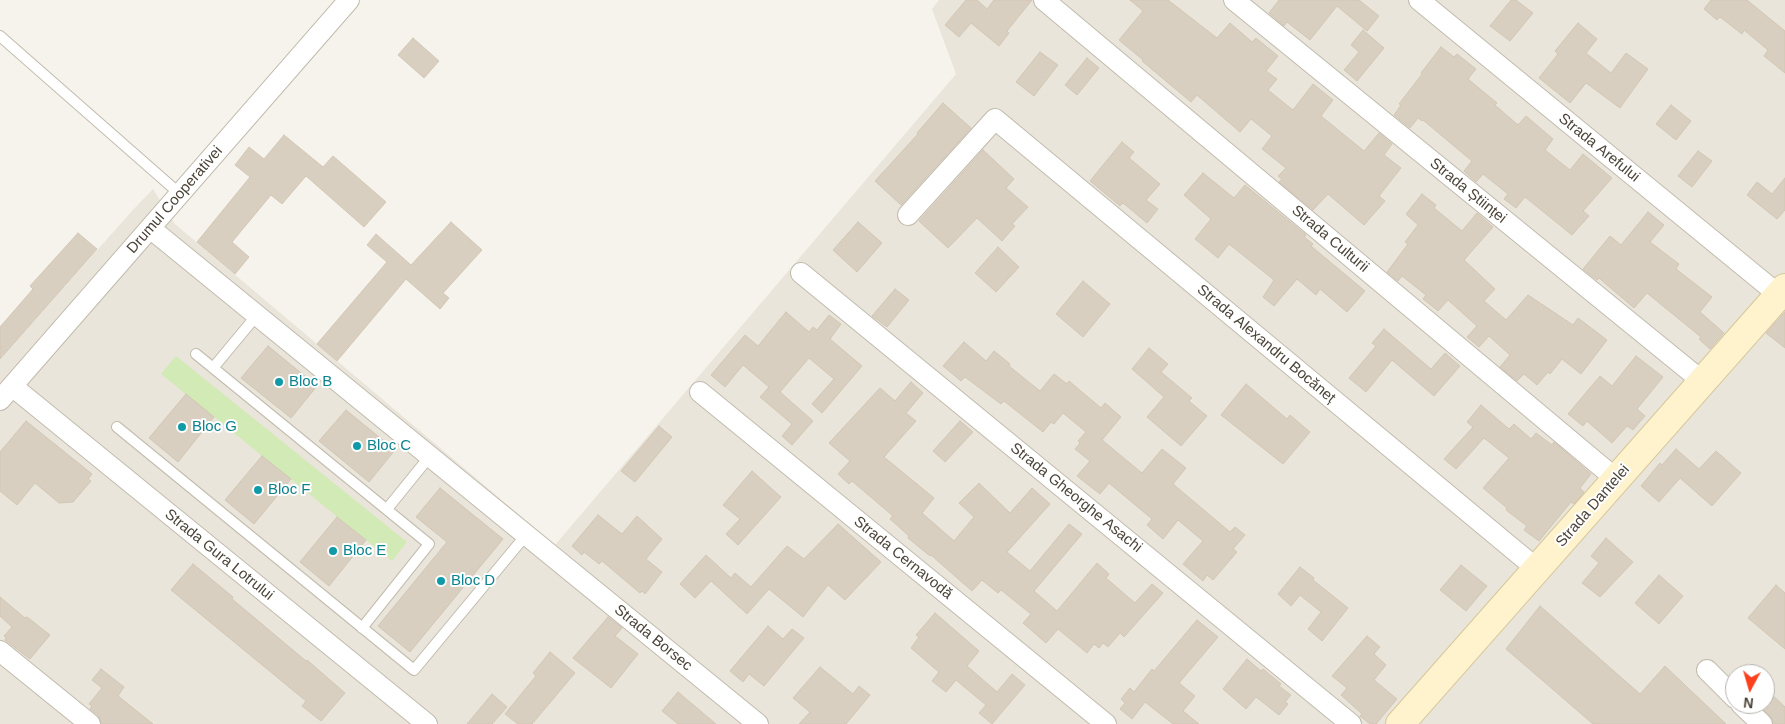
<!DOCTYPE html>
<html>
<head>
<meta charset="utf-8">
<style>
  body { margin:0 }
  #map { position:relative; width:1785px; height:724px; overflow:hidden; background:#f6f3ec; font-family:Helvetica,sans-serif }
  canvas { display:block }
  .north { position:absolute; left:1725px; top:664px; width:50px; height:50px; box-sizing:border-box; background:#fff; border:1px solid #b7b4b0; border-radius:50%; rotate:186deg; font-size:14px; font-weight:700; line-height:20px; text-align:center; color:#4b4439 }
  .north::after { content:''; display:block; margin:auto; width:18px; height:22px; background:#fc3f1d; clip-path:polygon(50% 0,100% 100%,50% 72%,0 100%) }
</style>
</head>
<body>
<div id="map">
<canvas width="1785" height="724"></canvas>
<div class="north">N</div>
</div>
<script>
const g = document.querySelector('canvas').getContext('2d');
g.lineJoin = 'round';
function paint(path, color) { g.fillStyle = color; g.fill(path, 'evenodd'); }
const toPath = rows => new Path2D(rows.map(r => 'M' + r).join(''));
function strokePath(path, color, width, dash) { g.strokeStyle = color; g.lineWidth = width; g.lineCap = dash ? 'butt' : 'round'; g.setLineDash(dash || []); g.stroke(path); }
function drawText(font, color, halo, rows, align = 'center') {
  g.font = font + ' Helvetica,sans-serif'; g.lineWidth = 4; g.setLineDash([]); g.textBaseline = 'middle'; g.strokeStyle = halo; g.fillStyle = color; for (const [text, x, y, turn = 0] of rows) {
    g.save(); g.translate(x, y); g.rotate((+turn || 0) * Math.PI / 180); g.textAlign = isNaN(turn) ? turn : align; if (halo) g.strokeText(text, 0, 0); g.fillText(text, 0, 0); g.restore();
  }
}
paint(toPath([
  [939,0,1785,0,1785,724,0,724,0,359,132,211,153,189,175,224,555,545,956,74,932,9],
  [1735,674,1765,674,1765,704,1735,704]
]), '#eae5da');
paint(toPath([
  [176,356,407,542,392,561,161,374]
]), '#d2eab5');
const building = toPath([
  [966,0,977,0,987,9,994,0,1032,0,1007,31,1009,33,999,46,971,23,959,37,945,25,966,0],
  [1130,0,1168,0,1217,38,1230,23,1252,42,1256,38,1278,56,1266,71,1277,79,1268,90,1293,110,1313,84,1333,100,1321,116,1364,151,1379,133,1392,144,1384,155,1401,168,1379,196,1385,201,1364,225,1328,194,1313,210,1279,182,1282,179,1278,176,1286,168,1262,149,1272,136,1251,119,1240,132,1197,95,1191,102,1142,61,1143,60,1119,40,1143,11,1130,0],
  [1279,0,1359,0,1379,16,1367,31,1337,6,1310,40,1287,22,1284,26,1269,13,1279,0],
  [1511,0,1516,0,1533,13,1510,41,1490,26,1511,0],
  [1711,0,1747,0,1785,31,1785,73,1764,56,1768,50,1744,30,1742,34,1720,17,1717,20,1704,9,1711,0],
  [1578,23,1597,39,1586,53,1611,73,1626,53,1648,69,1620,108,1586,83,1570,103,1539,78,1558,54,1555,51,1578,23],
  [1363,30,1384,48,1357,81,1344,70,1359,52,1351,45,1363,30],
  [413,38,439,61,424,78,398,55,413,38],
  [1441,47,1454,57,1457,54,1476,69,1468,79,1497,103,1495,105,1518,125,1526,116,1553,139,1545,150,1570,170,1583,154,1612,178,1583,211,1589,216,1572,235,1525,197,1516,208,1504,199,1508,194,1483,174,1476,182,1464,171,1472,161,1423,120,1422,121,1418,118,1410,128,1394,115,1401,105,1399,104,1422,74,1421,73,1441,47],
  [1040,52,1058,65,1034,96,1016,82,1040,52],
  [1087,58,1099,68,1077,95,1065,85,1087,58],
  [943,103,971,128,901,205,875,181,918,134,917,133,943,103],
  [1671,105,1691,121,1676,140,1656,124,1671,105],
  [284,135,323,167,333,156,386,202,364,227,306,176,282,204,271,195,232,242,249,257,235,274,197,242,250,177,235,165,249,147,264,159,284,135],
  [1122,142,1134,152,1129,158,1160,184,1146,200,1158,209,1147,223,1123,203,1120,206,1090,181,1122,142],
  [983,150,1014,179,1006,188,1028,207,1012,224,1015,226,1002,241,977,218,948,248,919,221,983,150],
  [1698,151,1712,161,1692,187,1678,176,1698,151],
  [1203,173,1234,198,1245,185,1306,235,1304,237,1313,244,1311,246,1365,291,1347,312,1320,289,1316,295,1297,279,1274,306,1263,297,1274,280,1229,244,1218,258,1195,239,1211,219,1184,195,1203,173],
  [1785,178,1785,210,1777,219,1747,195,1757,182,1772,194,1785,178],
  [1422,194,1436,205,1434,208,1462,231,1477,213,1493,227,1464,260,1495,289,1484,301,1506,320,1528,295,1573,325,1578,318,1607,340,1581,374,1562,359,1550,374,1548,372,1537,385,1524,374,1517,381,1500,367,1510,355,1489,336,1479,347,1467,337,1477,326,1448,300,1438,311,1423,299,1426,295,1402,276,1398,281,1387,272,1408,244,1405,242,1418,225,1406,214,1422,194],
  [1648,212,1664,225,1650,242,1679,264,1676,269,1712,297,1700,312,1724,333,1710,349,1699,339,1701,337,1647,293,1634,308,1599,278,1597,280,1583,269,1610,236,1621,245,1648,212],
  [451,222,482,250,443,293,449,298,440,309,406,279,337,361,317,344,387,262,367,245,376,234,411,265,451,222],
  [858,222,882,243,857,272,833,250,858,222],
  [78,233,97,249,0,359,0,327,33,289,30,286,78,233],
  [998,247,1019,267,996,292,975,273,998,247],
  [1083,281,1110,304,1083,337,1056,314,1083,281],
  [895,289,909,300,887,327,872,316,895,289],
  [786,312,809,332,813,327,817,330,829,315,841,324,830,339,862,366,822,413,812,404,834,379,809,358,780,392,813,421,792,445,782,436,792,424,760,397,769,387,743,365,725,387,711,375,745,335,758,346,786,312],
  [1785,312,1785,348,1766,333,1785,312],
  [1384,329,1431,369,1445,353,1460,366,1434,396,1392,360,1366,392,1349,378,1376,346,1372,343,1384,329],
  [964,342,986,361,994,351,1010,364,1009,366,1040,391,1054,374,1067,384,1069,381,1101,408,1105,403,1121,417,1102,440,1142,473,1162,449,1186,468,1173,484,1230,532,1235,527,1245,535,1233,549,1237,552,1213,580,1207,575,1203,581,1183,564,1203,541,1178,520,1163,539,1147,525,1152,519,1109,483,1100,494,1077,476,1090,461,1075,449,1080,443,1078,441,1086,432,1063,413,1054,424,1051,422,1043,432,1004,401,1001,404,965,377,961,381,943,366,964,342],
  [268,346,317,386,291,418,241,378,268,346],
  [1149,348,1168,364,1161,372,1192,398,1189,401,1207,416,1181,446,1147,417,1164,397,1132,369,1149,348],
  [1636,356,1663,377,1637,409,1645,416,1633,430,1627,426,1612,443,1587,421,1583,426,1568,414,1600,376,1612,386,1636,356],
  [911,382,923,393,906,413,916,421,884,457,934,498,922,513,954,541,974,517,959,503,979,483,1010,513,1032,488,1050,504,1007,552,1030,571,1069,524,1082,534,1034,591,1057,611,1097,563,1109,574,1106,578,1135,603,1152,584,1163,593,1124,637,1120,633,1108,647,1103,643,1099,648,1094,644,1087,653,1058,629,1046,643,1023,623,1031,614,1001,590,998,593,982,580,972,591,931,555,930,556,908,538,909,536,890,519,893,516,852,481,849,484,838,474,850,461,829,443,880,388,895,401,911,382],
  [1246,384,1287,419,1290,415,1310,432,1283,464,1221,415,1246,384],
  [186,394,214,417,178,462,149,438,186,394],
  [1481,405,1509,429,1514,424,1531,439,1536,433,1552,445,1554,442,1591,474,1580,488,1584,492,1574,504,1571,502,1539,541,1524,530,1527,526,1506,510,1507,508,1483,488,1509,458,1484,438,1456,469,1444,459,1473,427,1467,422,1481,405],
  [346,410,395,450,369,482,319,441,346,410],
  [26,421,92,474,88,479,91,481,73,502,59,503,35,483,17,505,0,491,0,452,26,421],
  [960,421,973,432,945,462,933,451,960,421],
  [659,426,672,437,635,482,621,471,659,426],
  [1676,449,1699,469,1716,451,1741,473,1712,506,1680,478,1659,502,1641,486,1660,463,1662,465,1676,449],
  [262,456,291,479,254,524,225,500,262,456],
  [752,471,781,497,738,545,726,534,740,519,723,505,752,471],
  [440,488,503,539,410,652,378,626,447,542,416,517,440,488],
  [598,515,622,534,637,516,662,539,646,559,662,572,645,594,642,591,640,593,602,561,599,564,584,552,582,555,572,546,598,515],
  [337,517,366,540,329,586,300,562,337,517],
  [838,524,881,562,845,600,828,585,803,617,769,589,747,614,711,581,695,598,680,584,706,555,731,578,735,573,751,587,787,546,804,559,838,524],
  [1606,538,1633,562,1600,597,1582,583,1599,563,1591,556,1606,538],
  [193,564,233,597,232,599,306,661,307,660,345,693,321,721,302,706,306,701,171,590,193,564],
  [1461,565,1487,586,1466,611,1440,590,1461,565],
  [1300,567,1314,578,1313,580,1348,608,1322,641,1308,629,1321,612,1300,595,1291,606,1278,594,1300,567],
  [1659,575,1683,596,1659,624,1635,603,1659,575],
  [1776,585,1785,593,1785,649,1748,618,1776,585],
  [0,597,25,618,27,617,50,635,30,659,5,640,6,638,4,636,12,627,0,616,0,597],
  [1540,606,1640,694,1665,666,1726,724,1593,724,1506,649,1540,606],
  [935,613,979,651,967,666,997,692,1012,674,1025,685,992,724,979,713,986,705,956,680,946,692,932,681,939,672,911,648,919,637,916,635,935,613],
  [608,617,622,628,615,636,638,654,611,688,573,658,608,617],
  [1197,620,1218,637,1179,683,1195,696,1183,711,1199,724,1173,724,1145,702,1132,719,1120,709,1125,703,1121,699,1130,688,1134,692,1152,669,1154,671,1197,620],
  [768,626,783,639,792,629,804,638,764,686,749,674,743,682,730,671,768,626],
  [1367,636,1380,647,1374,654,1386,665,1374,680,1397,699,1376,724,1370,724,1360,716,1362,714,1341,695,1347,688,1332,676,1367,636],
  [550,652,575,673,532,724,518,724,505,714,536,676,533,673,550,652],
  [1247,659,1261,671,1263,669,1281,684,1279,686,1291,695,1285,702,1288,704,1279,715,1256,697,1246,709,1223,689,1247,659],
  [820,667,853,694,859,686,870,695,846,724,799,724,810,712,793,698,820,667],
  [101,669,124,687,118,696,153,724,102,724,98,715,90,709,92,706,89,704,102,688,92,680,101,669],
  [1765,688,1785,707,1785,724,1774,724,1770,716,1758,704,1765,704,1765,688],
  [678,692,716,724,678,724,662,711,678,692],
  [492,694,507,707,492,724,467,724,492,694]
]);
paint(building, '#d8cfc1');
strokePath(building, '#d3c7b4', 1);
const lane = toPath([
  [0,36,180,194],
  [196,354,429,544,362,628],
  [213,368,257,315],
  [117,427,414,670,526,535],
  [387,509,430,456]
]);
const street = toPath([
  [1044,0,1616,479],
  [1234,0,1702,381],
  [1419,0,1779,295],
  [908,215,995,119,1537,569],
  [150,228,758,724],
  [801,273,1351,724],
  [12,386,427,724],
  [700,392,1106,724],
  [0,400,349,0],
  [0,651,90,724],
  [1707,670,1735,698],
  [1741,704,1762,724]
]);
const secondary = toPath([
  [1400,724,1785,288]
]);
strokePath(lane, '#c2bbae', 12);
strokePath(street, '#c2bbae', 22);
strokePath(secondary, '#d6c79b', 30);
strokePath(lane, '#fff', 10);
strokePath(street, '#fff', 20);
strokePath(secondary, '#fff3cd', 28);
for (const [x, y, r, color] of [
  [279,382,5,"#0f9aa8"],
  [182,427,5,"#0f9aa8"],
  [357,446,5,"#0f9aa8"],
  [258,490,5,"#0f9aa8"],
  [333,551,5,"#0f9aa8"],
  [441,581,5,"#0f9aa8"]
]) { const dot = new Path2D(); dot.arc(x, y, r, 0, 2 * Math.PI); g.fillStyle = color; g.fill(dot); strokePath(dot, '#fff', 2); }
drawText('15px', '#4b4439', '#fff', [
  ["Strada Arefului",1599,148,39],
  ["Strada Științei",1468,191,39],
  ["Drumul Cooperativei",175,200,-49],
  ["Strada Culturii",1330,239,40],
  ["Strada Alexandru Bocăneț",1266,344,40],
  ["Strada Gheorghe Asachi",1076,498,39],
  ["Strada Dantelei",1593,506,-49],
  ["Strada Gura Lotrului",219,555,39],
  ["Strada Cernavodă",903,558,39],
  ["Strada Borsec",653,638,39]
]);
drawText('15px', '#0d838f', '#fff', [
  ["Bloc B",289,382],
  ["Bloc G",192,427],
  ["Bloc C",367,446],
  ["Bloc F",268,490],
  ["Bloc E",343,551],
  ["Bloc D",451,581]
], 'left');
</script>
</body>
</html>
